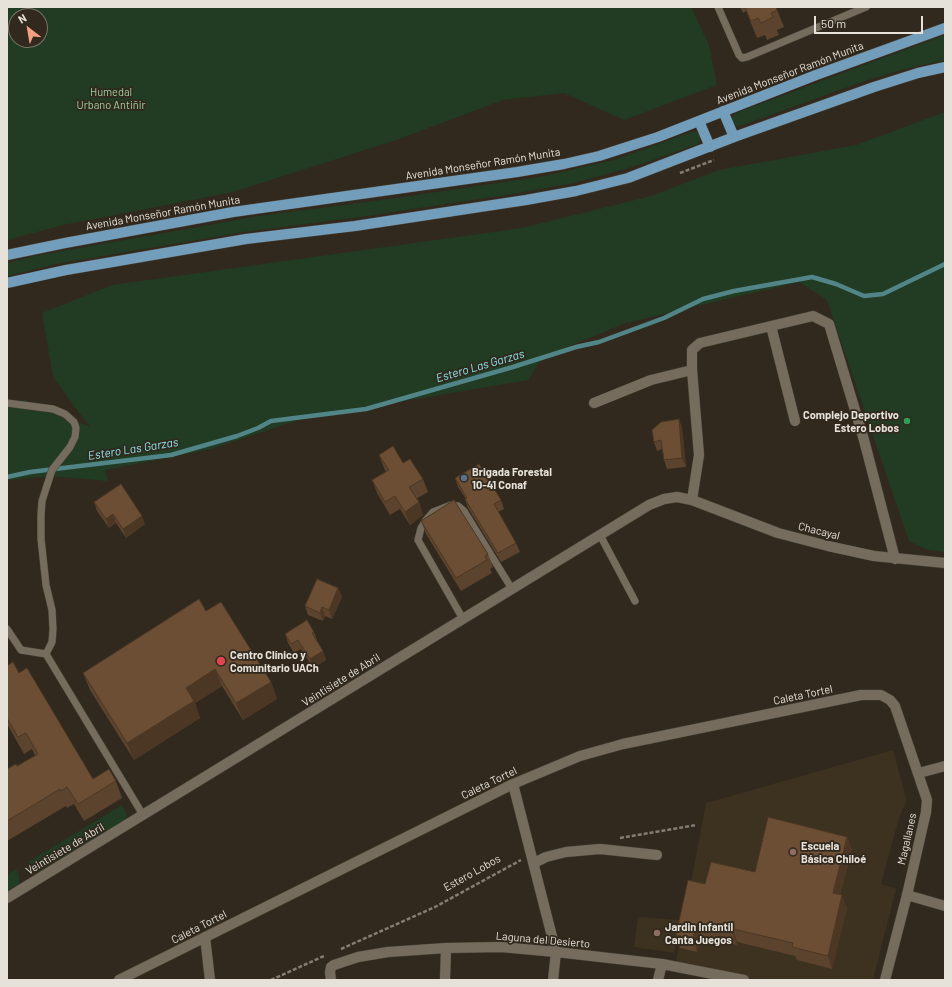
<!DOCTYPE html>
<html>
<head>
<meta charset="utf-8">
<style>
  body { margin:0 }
  #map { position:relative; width:952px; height:987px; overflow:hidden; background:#31291d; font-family:Barlow,sans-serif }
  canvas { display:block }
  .frame { position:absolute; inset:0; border:8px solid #e6e1d9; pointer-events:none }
  .north { position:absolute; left:8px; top:8px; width:40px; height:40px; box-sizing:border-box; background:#31291d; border:1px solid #797368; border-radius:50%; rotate:329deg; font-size:11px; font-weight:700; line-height:16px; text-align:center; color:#e6e1d9 }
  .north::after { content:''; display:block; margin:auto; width:14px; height:18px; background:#f2a07f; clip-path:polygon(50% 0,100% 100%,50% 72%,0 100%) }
  .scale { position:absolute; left:814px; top:16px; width:109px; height:18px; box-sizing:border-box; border:2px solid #e6e1d9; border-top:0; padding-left:5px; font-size:12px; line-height:14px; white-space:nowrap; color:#e6e1d9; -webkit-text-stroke:3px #31291d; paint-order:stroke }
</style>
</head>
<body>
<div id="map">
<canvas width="952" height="987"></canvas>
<div class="frame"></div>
<div class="north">N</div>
<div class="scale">50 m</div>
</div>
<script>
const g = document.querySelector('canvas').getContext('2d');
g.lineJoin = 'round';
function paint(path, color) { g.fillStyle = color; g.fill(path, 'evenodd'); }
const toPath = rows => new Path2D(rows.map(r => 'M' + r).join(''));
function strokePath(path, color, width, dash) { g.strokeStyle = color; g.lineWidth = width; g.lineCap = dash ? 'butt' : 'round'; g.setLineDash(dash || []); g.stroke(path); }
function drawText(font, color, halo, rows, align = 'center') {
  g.font = font + ' Barlow,sans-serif'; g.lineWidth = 3.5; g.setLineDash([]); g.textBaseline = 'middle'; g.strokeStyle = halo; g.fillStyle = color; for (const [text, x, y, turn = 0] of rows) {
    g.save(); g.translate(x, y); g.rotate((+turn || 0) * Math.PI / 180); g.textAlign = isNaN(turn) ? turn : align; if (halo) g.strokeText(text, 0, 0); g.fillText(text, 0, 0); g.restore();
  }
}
paint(toPath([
  [893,750,907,801,899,818,881,884,896,889,873,980,756,980,676,962,706,803],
  [638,917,681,920,674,953,634,947]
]), '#3d311f');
paint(toPath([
  [7,7,691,7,709,45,717,85,624,120,564,93,503,100,396,140,233,192,63,225,7,240],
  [16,16,40,16,40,40,16,40],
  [945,35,945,60,897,71,856,84,743,125,736,126,732,121,733,116,736,113],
  [945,112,945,552,928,550,909,541,827,300,799,282,626,323,542,357,528,380,304,418,211,449,105,470,108,481,51,476,7,480,7,404,25,400,90,427,53,377,42,313,112,285,522,228,651,196,719,170,856,145],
  [691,132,697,132,700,135,700,141,697,144,639,165,574,183,512,194,360,217,243,232,56,264,7,276,7,263,35,256,259,216,382,200,545,176,613,160,659,144],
  [122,805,127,814,126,819,43,869,39,871,34,870,31,867,28,862],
  [16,869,19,875,19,884,7,891,7,875]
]), '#213c23');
strokePath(toPath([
  [7,477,30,472,171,455,237,436,258,428,271,421,366,409,513,367,576,347,599,342,664,318,703,299,734,291,812,277,836,284,864,296,883,294,945,264]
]), '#528588', 4.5);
const service = toPath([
  [718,7,739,55,742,58,747,57,866,7],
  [7,403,53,409,65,414,74,422,76,428,75,437,70,447,52,470,42,501,41,515,41,539,46,585,52,610,53,629,52,642,46,654],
  [600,535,635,601],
  [463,619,418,540,421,528,426,520,433,512,451,505,458,506,464,511,512,589],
  [7,629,21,650,46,654,143,815]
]);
const minor = toPath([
  [771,326,795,421],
  [692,370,699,455,692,500],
  [594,403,651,380,692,370,692,350,700,343,813,316,829,324,864,440,895,559],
  [919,773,945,766],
  [513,784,556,952,553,980],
  [534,863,546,857,566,852,600,849,657,855],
  [7,898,600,535,649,505,664,499,677,497,692,500,778,533,828,546,874,556,945,563],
  [205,937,210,980],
  [119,980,513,784,580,756,623,744,861,695,881,695,890,700,895,706,927,800,926,812,907,895],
  [331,980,330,972,331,967,334,965,358,957,388,952,446,948,501,947,556,952,662,964,744,980],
  [445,980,446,948],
  [658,980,662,964]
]);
const tertiary = toPath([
  [885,980,907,895,945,906]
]);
const primary = toPath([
  [723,111,734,137],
  [699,121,710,147],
  [7,255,65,243,233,212,517,172,564,164,599,156,658,137,816,75,945,28],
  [7,283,66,270,246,239,355,226,526,200,576,191,628,178,734,137,874,87,918,73,945,67]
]);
strokePath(service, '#4a4439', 8);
strokePath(minor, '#4a4439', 11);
strokePath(tertiary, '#4a4439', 11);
strokePath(primary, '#4a4439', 11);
strokePath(toPath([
  [680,173,714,160],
  [620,838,696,825],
  [341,949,435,907,521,860],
  [271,980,324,956]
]), '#847d73', 2.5, [4, 2]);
strokePath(service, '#756c5e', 7);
strokePath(minor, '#756c5e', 10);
strokePath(tertiary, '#756c5e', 10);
strokePath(primary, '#739ebb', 10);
paint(toPath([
  [740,7,776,7,784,27,777,30,779,35,767,40,765,35,757,38,746,11,743,13],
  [682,427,686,467,667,469,664,460,662,449,657,451,654,442],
  [379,455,403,463,423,479,428,492,416,499,419,502,423,515,410,525,400,509,390,515,377,493,372,480,386,472,384,468],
  [455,478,501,500,504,509,498,512,516,543,520,552,501,562,468,508,465,499,466,499,458,487],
  [94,502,145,524,126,538,116,523,109,528,97,511],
  [421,521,488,554,493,567,490,569,492,573,461,591,426,534],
  [338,588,342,597,332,619,325,616,323,621,308,615,305,606],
  [206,611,271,682,277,699,243,720,222,686,195,703,200,718,134,760,90,690,83,673],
  [314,632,317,640,317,641,323,651,326,660,313,668,301,649,294,653,288,643,285,634],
  [7,666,19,673,93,779,116,781,122,798,84,821,74,804,67,808,66,806,7,841,7,769,17,766,35,756,32,749,24,754,7,724],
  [847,837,852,850,840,895,847,908,832,969,797,960,795,956,737,942,737,945,701,937,697,952,680,948,676,935,705,884,755,872]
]), '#5c432d');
paint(toPath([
  [679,419,682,427,686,467,682,458],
  [419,502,423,515,410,525,405,512],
  [113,514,116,523,109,528,106,519],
  [142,516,145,524,126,538,123,529],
  [338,588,342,597,332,619,329,610],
  [322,607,325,616,323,621,320,613],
  [323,651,326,660,313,668,310,659],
  [215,669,222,686,195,703,200,718,134,760,127,743,186,688],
  [271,682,277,699,243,720,236,703],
  [847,837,852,850,837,906,833,893],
  [842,895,847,908,832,969,828,956],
  [696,924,701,937,697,952,693,939],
  [733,929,737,942,737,945,732,932]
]), '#4b3724');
const building = toPath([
  [745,7,776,7,777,10,771,13,773,17,761,23,758,18,751,21,745,7],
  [679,419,682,458,664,460,661,440,654,442,652,430,661,422,679,419],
  [393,446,403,463,410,459,423,479,409,487,419,502,405,512,395,496,385,502,372,480,389,470,379,455,393,446],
  [479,464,501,500,494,504,516,543,498,553,465,499,467,498,455,478,479,464],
  [121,484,142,516,123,529,113,514,106,519,94,502,121,484],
  [454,500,488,554,485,556,487,560,456,578,421,521,454,500],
  [317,579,338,588,329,610,322,607,320,613,305,606,317,579],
  [199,599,206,611,221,602,271,682,236,703,215,669,186,688,194,701,127,743,83,673,199,599],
  [307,620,314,632,312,633,323,651,310,659,298,640,291,644,285,634,307,620],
  [13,662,19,673,27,668,93,779,109,769,116,781,78,804,67,787,61,791,60,789,7,821,7,769,16,764,17,766,38,754,26,733,18,737,7,718,7,666,13,662],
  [768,817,847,837,833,893,842,895,828,956,792,947,793,943,733,929,732,932,696,924,693,939,676,935,688,880,705,884,711,862,755,872,768,817]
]);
paint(building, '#6b4e34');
strokePath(building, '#4b3724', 1);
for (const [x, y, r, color] of [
  [907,421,4,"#2e9e5b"],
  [464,478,4,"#5c6f8a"],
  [221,661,5,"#e0444e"],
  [793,852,4,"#8d6e63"],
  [657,933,4,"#8d6e63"]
]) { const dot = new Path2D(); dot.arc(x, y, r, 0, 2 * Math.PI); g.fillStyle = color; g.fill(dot); strokePath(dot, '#31291d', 1.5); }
drawText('11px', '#e6e1d9', '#31291d', [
  ["Avenida Monseñor Ramón Munita",790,73,-21],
  ["Avenida Monseñor Ramón Munita",483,164,-9],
  ["Avenida Monseñor Ramón Munita",163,213,-10],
  ["Chacayal",819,531,14],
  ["Veintisiete de Abril",341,680,-32],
  ["Caleta Tortel",803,695,-12],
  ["Caleta Tortel",489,783,-26],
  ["Magallanes",907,839,-77],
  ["Veintisiete de Abril",65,849,-31],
  ["Estero Lobos",472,873,-29],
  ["Caleta Tortel",199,927,-27],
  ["Laguna del Desierto",543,940,5]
]);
drawText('11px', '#9ccf9f', '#31291d', [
  ["Humedal",111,92],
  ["Urbano Antiñir",111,105]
]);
drawText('bold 11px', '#e6e1d9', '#31291d', [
  ["Complejo Deportivo",899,415,"right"],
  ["Estero Lobos",899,428,"right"],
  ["Brigada Forestal",472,472],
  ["10-41 Conaf",472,485],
  ["Centro Clínico y",230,655],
  ["Comunitario UACh",230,668],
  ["Escuela",801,846],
  ["Básica Chiloé",801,859],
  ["Jardin Infantil",665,927],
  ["Canta Juegos",665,940]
], 'left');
drawText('italic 12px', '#89e1e7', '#31291d', [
  ["Estero Las Garzas",480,366,-16],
  ["Estero Las Garzas",133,449,-9]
]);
</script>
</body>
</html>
